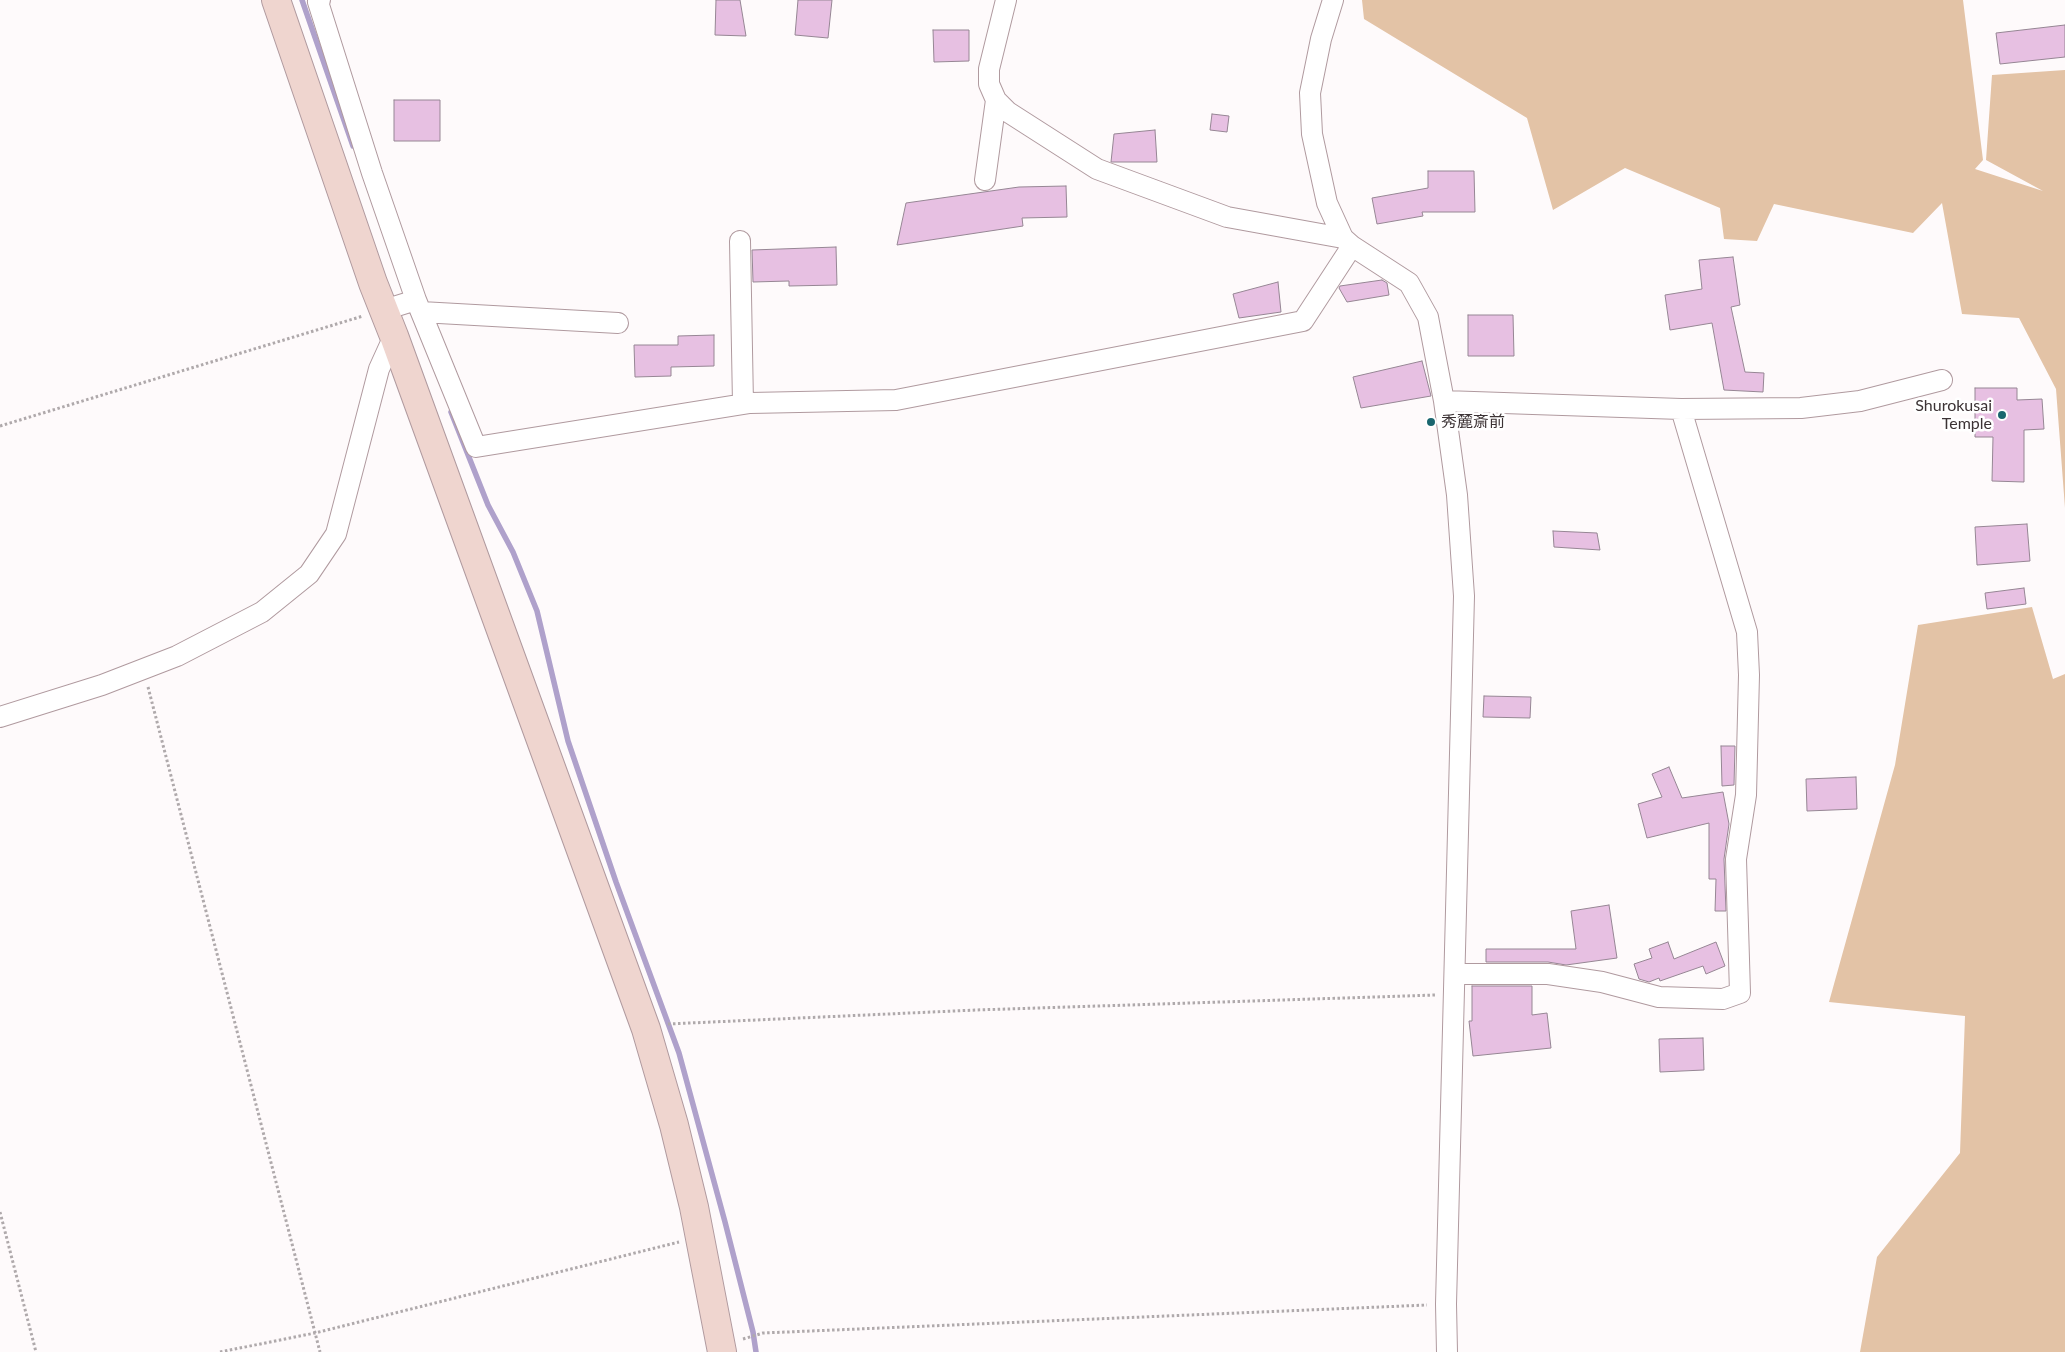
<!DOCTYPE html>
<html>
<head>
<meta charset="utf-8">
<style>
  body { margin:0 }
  canvas { display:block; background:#fefafb }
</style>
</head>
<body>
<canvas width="2065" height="1352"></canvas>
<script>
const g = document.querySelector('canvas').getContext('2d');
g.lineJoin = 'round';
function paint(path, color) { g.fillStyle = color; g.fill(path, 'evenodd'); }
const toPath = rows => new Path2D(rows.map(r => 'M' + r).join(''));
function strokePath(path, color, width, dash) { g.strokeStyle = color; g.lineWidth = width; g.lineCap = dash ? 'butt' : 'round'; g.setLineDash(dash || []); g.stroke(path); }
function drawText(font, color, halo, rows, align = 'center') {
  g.font = font + ' Lato,"Noto Sans JP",sans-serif'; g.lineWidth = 5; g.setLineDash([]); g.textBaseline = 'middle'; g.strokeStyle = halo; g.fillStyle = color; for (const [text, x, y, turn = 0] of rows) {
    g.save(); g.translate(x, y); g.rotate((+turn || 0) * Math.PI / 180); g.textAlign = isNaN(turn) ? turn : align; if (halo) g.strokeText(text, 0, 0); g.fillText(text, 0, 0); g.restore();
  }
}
paint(toPath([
  [1362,0,1963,0,1983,160,1975,169,2043,191,1986,160,1992,75,2065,70,2065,592,2065,508,2056,389,2019,318,1962,314,1942,203,1913,233,1774,204,1757,241,1724,239,1720,208,1625,168,1553,210,1527,118,1364,19],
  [2032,607,2053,679,2065,674,2065,1352,1860,1352,1877,1257,1960,1153,1965,1016,1829,1002,1895,765,1918,625]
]), '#e3c3a6');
strokePath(toPath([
  [302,0,353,146],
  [451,412,488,505,513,552,537,611,568,741,616,882,679,1053,725,1222,753,1332,756,1352]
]), '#afa1cb', 5.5);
const building = toPath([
  [716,0,740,0,746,36,715,35,716,0],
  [798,0,832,0,828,38,795,35,798,0],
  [2065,25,2065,57,2000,64,1996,33,2065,25],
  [933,30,969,30,969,61,934,62,933,30],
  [394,100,440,100,440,141,394,141,394,100],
  [1212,114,1229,116,1227,132,1210,130,1212,114],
  [1155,130,1157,162,1111,162,1114,134,1155,130],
  [1428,171,1474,171,1475,212,1422,212,1423,216,1377,224,1372,198,1428,188,1428,171],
  [1066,186,1067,217,1022,218,1023,226,897,245,906,203,1019,187,1066,186],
  [836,247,837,285,789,286,789,281,753,282,752,250,836,247],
  [1733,257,1740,305,1731,307,1745,372,1764,373,1763,392,1724,390,1712,323,1670,330,1665,295,1702,289,1699,260,1733,257],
  [1382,280,1387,283,1389,295,1347,302,1339,288,1340,286,1382,280],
  [1278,282,1281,312,1239,318,1233,294,1278,282],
  [1468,315,1513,315,1514,356,1468,356,1468,315],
  [714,335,714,366,671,367,671,376,635,377,634,345,678,345,678,336,714,335],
  [1422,361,1431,396,1361,408,1353,377,1422,361],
  [1975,388,2017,388,2017,400,2042,399,2044,429,2024,430,2024,482,1992,481,1993,437,1975,437,1975,388],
  [2027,524,2030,561,1977,565,1975,527,2027,524],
  [1553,531,1597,533,1600,550,1554,547,1553,531],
  [2024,588,2026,604,1987,609,1985,593,2024,588],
  [1484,696,1531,697,1530,718,1483,717,1484,696],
  [1721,746,1735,746,1734,785,1722,786,1721,746],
  [1669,767,1682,798,1723,792,1729,824,1724,859,1726,911,1715,911,1716,879,1709,879,1709,823,1647,838,1638,804,1662,797,1652,774,1669,767],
  [1856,777,1857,809,1807,811,1806,779,1856,777],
  [1609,905,1617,958,1566,965,1548,962,1486,962,1486,949,1576,949,1571,911,1609,905],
  [1668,942,1674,959,1716,942,1725,966,1706,974,1703,966,1660,981,1659,978,1649,982,1639,979,1634,964,1652,958,1649,949,1668,942],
  [1472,986,1532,986,1532,1015,1547,1013,1551,1048,1473,1056,1469,1021,1472,1021,1472,986],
  [1703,1038,1704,1070,1660,1072,1659,1039,1703,1038]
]);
paint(building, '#e7c0e2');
strokePath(building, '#968694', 1);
const street = toPath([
  [320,0,318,2,372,173,416,300,384,310],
  [1006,0,989,69,989,84,996,100,1008,112,1097,169,1227,217,1343,238],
  [1333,0,1321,39,1310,93,1312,134,1327,203,1343,238,1352,246,1409,283,1428,317,1444,401,1457,495,1464,596,1446,1304,1447,1352],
  [985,180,996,100],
  [740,241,743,404],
  [416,300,476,447,750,403,896,400,1303,321,1352,246],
  [421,312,618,323],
  [1444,401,1681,409,1801,408,1860,401,1942,380],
  [0,717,102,685,177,656,262,612,309,574,336,534,379,369,394,336],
  [1455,974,1548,974,1602,982,1659,997,1723,999,1740,993,1736,859,1746,795,1749,675,1747,632,1681,409]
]);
const secondary = toPath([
  [276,0,373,283,394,336,646,1029,674,1125,694,1207,722,1352]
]);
strokePath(street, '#b09a9f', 22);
strokePath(secondary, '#b09a9f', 30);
strokePath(toPath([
  [0,426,363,316],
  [148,687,320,1352],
  [668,1024,976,1010,1436,995],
  [0,1212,36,1352],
  [743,1339,763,1333,1427,1305],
  [220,1352,315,1333,679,1242]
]), '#afa9ab', 3, [2.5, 2.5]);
strokePath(street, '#fff', 20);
strokePath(secondary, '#efd5cf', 28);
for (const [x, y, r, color] of [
  [2002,415,5,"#1a666f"],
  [1431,422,5,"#1a666f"]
]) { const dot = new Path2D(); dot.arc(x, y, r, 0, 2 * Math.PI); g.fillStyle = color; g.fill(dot); strokePath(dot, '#fff', 2); }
drawText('16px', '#3c3335', '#fff', [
  ["Shurokusai",1992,406],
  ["Temple",1992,424],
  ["秀麓斎前",1441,422,"left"]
], 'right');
</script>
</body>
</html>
